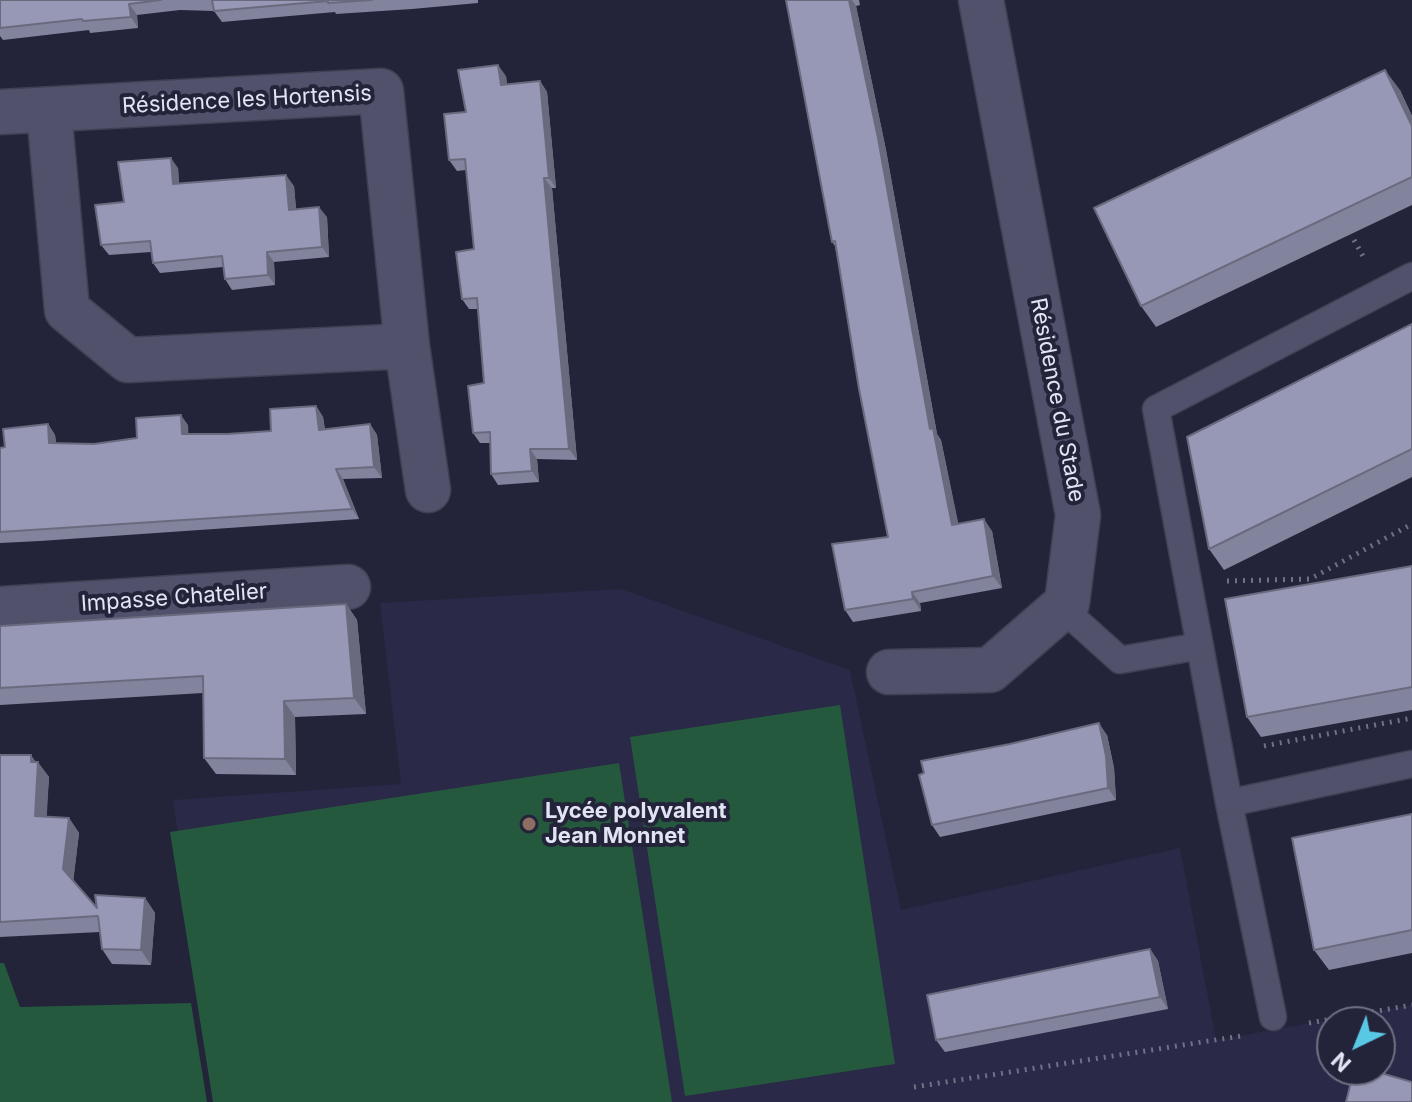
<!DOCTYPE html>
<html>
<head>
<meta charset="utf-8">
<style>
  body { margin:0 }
  #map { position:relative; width:1412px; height:1102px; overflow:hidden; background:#23233a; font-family:Inter,sans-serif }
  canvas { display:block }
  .north { position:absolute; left:1316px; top:1006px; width:80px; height:80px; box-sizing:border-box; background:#23233a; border:2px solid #6f7084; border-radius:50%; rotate:223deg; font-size:22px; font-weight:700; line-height:32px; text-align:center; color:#e2e3f3 }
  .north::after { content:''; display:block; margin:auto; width:28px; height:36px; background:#59c8e5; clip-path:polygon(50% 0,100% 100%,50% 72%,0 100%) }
</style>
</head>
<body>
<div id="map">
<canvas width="1412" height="1102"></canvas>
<div class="north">N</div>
</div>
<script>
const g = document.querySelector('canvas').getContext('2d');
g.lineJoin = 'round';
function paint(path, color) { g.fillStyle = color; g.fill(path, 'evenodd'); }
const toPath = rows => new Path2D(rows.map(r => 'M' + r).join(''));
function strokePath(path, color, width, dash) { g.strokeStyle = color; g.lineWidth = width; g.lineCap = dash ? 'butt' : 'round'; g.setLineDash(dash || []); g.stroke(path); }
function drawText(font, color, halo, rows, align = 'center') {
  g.font = font + ' Inter,sans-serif'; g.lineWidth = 8; g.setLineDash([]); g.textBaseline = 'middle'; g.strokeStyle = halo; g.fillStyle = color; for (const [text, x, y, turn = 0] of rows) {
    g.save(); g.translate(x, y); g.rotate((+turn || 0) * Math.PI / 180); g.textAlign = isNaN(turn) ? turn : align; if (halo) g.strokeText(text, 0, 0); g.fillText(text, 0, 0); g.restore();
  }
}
paint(toPath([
  [621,589,850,670,901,910,1180,848,1216,1040,1412,1005,1412,1102,215,1102,173,800,401,784,380,603],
  [1332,1022,1380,1022,1380,1070,1332,1070]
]), '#2a2947');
paint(toPath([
  [840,705,895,1064,685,1096,630,737],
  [619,763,672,1102,213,1102,170,832],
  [0,963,4,963,20,1007,191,1003,207,1102,0,1102]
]), '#25593d');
const lane = toPath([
  [1412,276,1156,409,1229,803,1412,764],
  [1061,607,1120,660,1200,646],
  [1229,803,1273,1017]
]);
const street = toPath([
  [49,111,67,310,128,360,407,346],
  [0,112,381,91,407,346,428,490],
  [0,609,348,587],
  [889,672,990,670,1067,603,1078,515,981,0]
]);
strokePath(lane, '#404053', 29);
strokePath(street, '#404053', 47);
strokePath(toPath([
  [1354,240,1363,256],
  [1227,581,1310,579,1412,524],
  [1264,746,1412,718],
  [1309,1023,1412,1005],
  [914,1087,1241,1036]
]), '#707185', 5, [2, 6]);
strokePath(lane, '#51516c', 26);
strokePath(street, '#51516c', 44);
paint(toPath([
  [0,0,478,0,478,3,412,9,336,14,335,12,222,22,214,11,180,10,137,15,138,28,90,33,89,30,3,40,0,36],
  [786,0,859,0,860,5,856,6,886,150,937,434,941,440,958,524,992,531,1002,588,920,603,921,611,853,622,845,610,888,537,835,246,832,242],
  [506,76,507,85,540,81,547,92,556,188,552,188,577,460,537,459,539,482,498,485,491,474,490,443,480,443,473,433,484,383,478,309,469,309,462,299,474,249,466,170,457,171,449,160,466,112],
  [1400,90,1412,116,1412,205,1156,327,1141,306],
  [178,168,179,184,294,186,296,209,327,217,329,257,274,262,275,285,232,290,225,279,223,267,160,273,153,263,151,252,109,255,101,245,124,202],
  [1412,324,1412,477,1224,570,1209,549],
  [316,406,323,417,325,429,370,424,377,435,382,478,343,479,359,519,40,541,0,543,0,448,5,447,48,424,55,435,56,443,94,444,137,438,188,425,188,434,227,434,271,431],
  [1412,566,1412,710,1261,737,1247,717],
  [346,604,357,620,366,714,295,717,296,775,216,774,204,758,203,693,0,705,0,626],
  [1107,735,1114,768,1116,800,940,837,932,825],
  [0,755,36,762,49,777,46,817,69,818,79,833,73,881,97,908,145,898,155,913,151,965,112,964,102,949,100,932,0,937],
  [1412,814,1412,953,1329,970,1314,950],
  [1150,949,1158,961,1168,1009,945,1052,936,1040]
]), '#82839c');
paint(toPath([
  [849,0,852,0,856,6,886,150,937,434,941,440,961,536,952,525,930,429],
  [129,4,137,15,138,28,131,17],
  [498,65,506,76,508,96,501,85],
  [1385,70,1400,90,1412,116,1412,126],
  [540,81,547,92,556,188,549,178],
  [171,158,178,168,180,195,173,184],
  [286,175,294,186,297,220,289,210],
  [544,178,552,188,577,460,569,449],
  [319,207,327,217,329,257,322,247],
  [267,252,274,262,275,285,268,275],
  [316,406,323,417,326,440,319,430],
  [181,415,188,425,189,445,182,434],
  [48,424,55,435,57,453,49,443],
  [370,424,377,435,382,478,374,467],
  [530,449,537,459,539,482,532,471],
  [336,469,343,479,359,519,352,509],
  [984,519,992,531,1002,588,993,576],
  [912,592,920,603,921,611,913,599],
  [346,604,357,620,366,714,354,698],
  [284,701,295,717,296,775,285,759],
  [1099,723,1107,735,1114,768,1116,800,1108,788],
  [31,755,38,765,38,762,49,777,46,831,35,816],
  [69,818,79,833,73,884,63,869],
  [145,898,155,913,151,965,141,950],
  [1150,949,1158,961,1168,1009,1160,997]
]), '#6a6a7f');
const building = toPath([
  [0,0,161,0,129,4,131,17,83,21,82,19,0,28,0,0],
  [212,0,372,0,328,3,328,1,214,11,212,0],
  [786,0,849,0,878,138,930,429,933,428,952,525,984,519,993,576,912,592,913,599,845,610,832,544,888,537,859,389,835,241,832,242,786,0],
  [498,65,501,85,540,81,549,178,544,178,569,449,530,449,532,471,491,474,490,432,473,433,468,386,484,383,477,298,462,299,456,252,474,249,465,159,449,160,444,114,466,112,458,70,498,65],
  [1385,70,1412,126,1412,177,1141,306,1094,208,1385,70],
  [171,158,173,184,286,175,289,210,319,207,322,247,267,252,268,275,225,279,222,256,153,263,150,241,101,245,95,205,124,202,118,162,171,158],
  [1412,324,1412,449,1209,549,1187,437,1412,324],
  [316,406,319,430,370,424,374,467,336,469,352,509,0,532,0,448,5,447,3,429,48,424,49,443,94,444,137,438,136,418,181,415,182,434,227,434,271,431,270,409,316,406],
  [1412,566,1412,687,1247,717,1225,599,1412,566],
  [346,604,354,698,284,701,285,759,204,758,203,676,0,688,0,626,346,604],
  [1099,723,1106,756,1108,788,932,825,919,775,924,773,921,761,1010,744,1099,723],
  [0,755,31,755,31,762,38,762,35,816,69,818,63,869,97,908,95,895,145,898,141,950,102,949,98,916,0,922,0,755],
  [1412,814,1412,930,1314,950,1292,838,1412,814],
  [1150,949,1160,997,936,1040,927,995,1150,949],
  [1354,1070,1370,1070,1412,1082,1412,1102,1346,1102,1354,1070]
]);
paint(building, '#9798b5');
strokePath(building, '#6a6a7f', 2);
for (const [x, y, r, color] of [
  [529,824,8,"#8d6e63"]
]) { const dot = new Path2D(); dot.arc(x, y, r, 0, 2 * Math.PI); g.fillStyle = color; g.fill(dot); strokePath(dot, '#23233a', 3); }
drawText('22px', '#e2e3f3', '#23233a', [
  ["Résidence les Hortensis",247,100,-3],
  ["Résidence du Stade",1057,400,79],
  ["Impasse Chatelier",174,598,-4]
]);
drawText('bold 22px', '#e2e3f3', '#23233a', [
  ["Lycée polyvalent",545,811],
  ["Jean Monnet",545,836]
], 'left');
</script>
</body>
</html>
